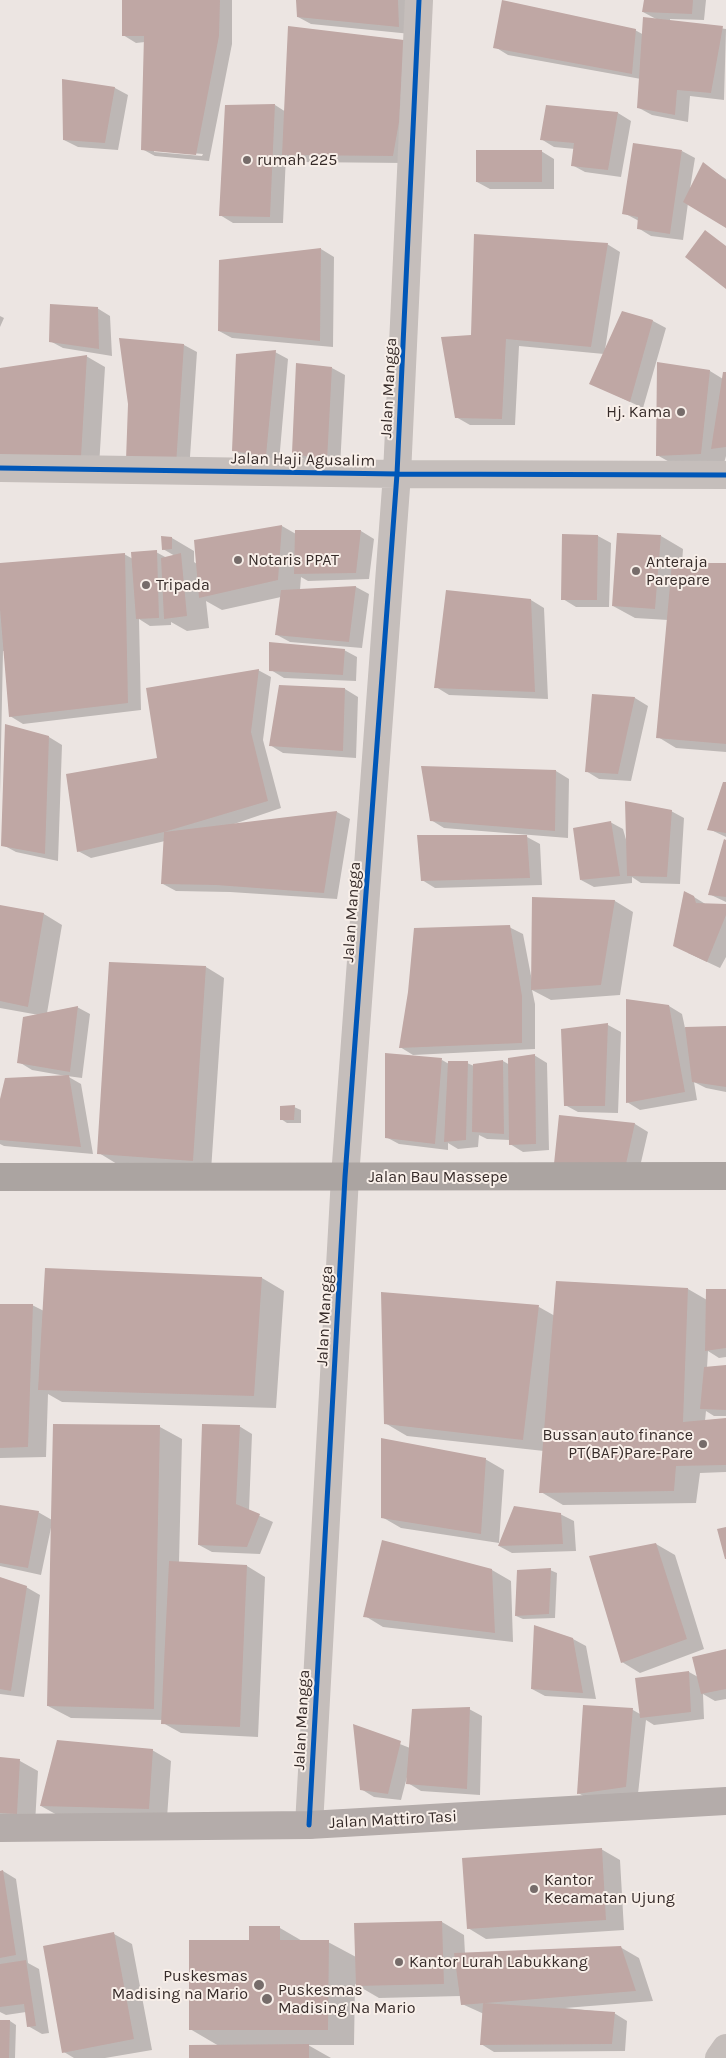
<!DOCTYPE html>
<html>
<head>
<meta charset="utf-8">
<style>
  body { margin:0 }
  canvas { display:block; background:#ece5e2 }
</style>
</head>
<body>
<canvas width="726" height="2058"></canvas>
<script>
const g = document.querySelector('canvas').getContext('2d');
g.lineJoin = 'round';
function paint(path, color) { g.fillStyle = color; g.fill(path, 'evenodd'); }
const toPath = rows => new Path2D(rows.map(r => 'M' + r).join(''));
function strokePath(path, color, width, dash) { g.strokeStyle = color; g.lineWidth = width; g.lineCap = dash ? 'butt' : 'round'; g.setLineDash(dash || []); g.stroke(path); }
function drawText(font, color, halo, rows, align = 'center') {
  g.font = font + ' Karla,sans-serif'; g.lineWidth = 4; g.setLineDash([]); g.textBaseline = 'middle'; g.strokeStyle = halo; g.fillStyle = color; for (const [text, x, y, turn = 0] of rows) {
    g.save(); g.translate(x, y); g.rotate((+turn || 0) * Math.PI / 180); g.textAlign = isNaN(turn) ? turn : align; if (halo) g.strokeText(text, 0, 0); g.fillText(text, 0, 0); g.restore();
  }
}
paint(toPath([
  [124,0,232,0,232,44,209,161,155,156,142,149,145,42,136,43,123,35],
  [154,150,203,154,202,156,154,152],
  [298,0,411,0,411,34,311,24,298,17],
  [645,0,706,0,704,20,670,19,670,21,726,29,724,100,690,96,688,122,652,115,639,108,641,79,508,55,495,47,635,30,644,35,658,20,643,12],
  [404,41,406,163,297,162,286,155,283,223,233,223,220,215,275,105,286,112],
  [64,80,115,88,128,95,118,150,78,147,64,140],
  [547,106,618,113,631,121,621,177,585,172,572,165,575,149,554,147,541,139],
  [541,151,554,159,554,189,490,189,477,182],
  [682,151,695,158,690,189,703,164,726,179,726,226,688,203,683,240,651,236,638,228,639,221,624,213],
  [607,244,620,252,605,350,623,312,653,321,666,328,643,408,590,383,604,354,519,346,515,425,470,425,456,417,472,337],
  [321,249,334,257,333,347,232,338,219,331,221,261],
  [97,308,110,316,112,356,63,348,50,341],
  [0,316,4,318,0,327],
  [120,339,184,345,197,352,189,472,129,404],
  [275,352,288,359,279,462,247,458,233,450],
  [86,356,105,367,99,467,0,464,0,370],
  [658,364,710,371,723,379,726,373,726,456,723,467,680,468,657,455],
  [332,368,345,375,340,467,306,460,293,453],
  [282,526,296,534,296,531,361,531,374,539,369,579,308,581,301,577,300,590,356,587,369,594,362,648,290,642,277,635,281,597,222,610,206,601,209,628,187,631,171,622,171,625,150,626,139,619,141,710,23,724,10,716,5,651,3,651,0,795,0,564,124,554,133,559,156,552,167,558,175,556,163,549,172,538,194,551,194,562,197,564],
  [598,536,611,543,609,607,576,607,563,599],
  [661,536,683,549,682,564,726,565,726,752,676,748,658,737,668,620,635,618,613,606],
  [531,600,544,608,548,699,449,695,436,687],
  [344,650,357,657,356,681,284,678,271,670],
  [258,670,271,677,263,740,281,808,231,825,337,812,350,819,337,899,230,892,176,891,163,884,165,841,91,858,78,851,158,759],
  [345,689,358,697,356,758,283,753,270,745],
  [593,696,635,698,648,706,631,781,599,779,586,771],
  [49,737,62,745,58,861,16,852,3,845],
  [556,771,569,779,568,838,444,828,431,820],
  [726,783,726,837,709,829],
  [671,811,684,818,680,884,641,883,632,877,632,883,594,887,581,880,610,822,623,829,627,843],
  [527,837,540,844,542,885,435,888,422,880],
  [726,841,726,902,709,894],
  [694,897,707,905,726,906,726,957,720,968,688,953],
  [533,898,615,901,633,912,620,995,551,1000,532,990,535,1004,535,1049,413,1055,400,1047,509,927,523,934,532,981],
  [0,906,44,914,62,925,47,1013,77,1007,90,1014,82,1078,67,1076,81,1084,93,1154,4,1146,0,1144,0,1104,66,1076,32,1070,19,1062,39,1015,0,1008],
  [206,967,224,978,211,1171,117,1164,99,1153],
  [669,1006,682,1014,685,1028,726,1027,726,1092,706,1088,694,1082,697,1100,640,1110,627,1102],
  [608,1025,621,1032,618,1113,578,1112,565,1105,562,1030],
  [534,1055,547,1063,549,1150,523,1152,510,1144,510,1140,487,1139,479,1135,478,1147,458,1149,448,1143,448,1150,399,1144,386,1137,442,1060,449,1064,467,1063,474,1066,503,1061,510,1065],
  [294,1107,301,1110,301,1123,287,1123,281,1119],
  [560,1116,635,1124,648,1132,639,1171,568,1171],
  [46,1269,262,1278,284,1291,276,1408,62,1402,48,1394,46,1457,0,1458,0,1305,32,1305,44,1311],
  [688,1289,707,1300,726,1290,726,1357,719,1358,708,1351,707,1368,726,1366,726,1416,714,1416,706,1411,705,1421,726,1420,726,1472,700,1473,696,1503,563,1505,541,1492,544,1451,407,1436,385,1423,539,1307,555,1316],
  [239,1426,252,1434,249,1511,273,1522,260,1554,212,1552,199,1545],
  [160,1427,182,1439,179,1563,247,1566,265,1577,258,1737,181,1733,163,1723,163,1720,71,1718,48,1706,52,1523,41,1575,0,1566,0,1506,38,1512,52,1520],
  [485,1459,504,1470,499,1543,401,1528,382,1517],
  [560,1514,574,1521,576,1551,512,1553,499,1546],
  [656,1544,675,1555,704,1649,640,1673,622,1662],
  [492,1570,511,1581,513,1642,383,1627,365,1616],
  [550,1570,557,1573,555,1618,523,1619,516,1616],
  [0,1578,26,1587,40,1595,24,1697,0,1694],
  [573,1639,586,1646,596,1699,545,1696,532,1689],
  [726,1650,726,1699,715,1701,703,1694,704,1719,654,1725,646,1720,638,1794,591,1800,578,1793,584,1706,633,1710,640,1714,689,1672,698,1677],
  [469,1709,482,1716,480,1795,421,1791,408,1783,407,1777,401,1800,374,1797,361,1789,354,1726,410,1748],
  [152,1750,171,1761,167,1818,59,1816,41,1806],
  [0,1758,20,1761,38,1771,35,1824,0,1822],
  [601,1849,620,1860,624,1930,486,1939,468,1928],
  [3,1871,16,1879,28,1963,39,1969,49,2033,42,2034,28,2026,26,2012,6,2015,0,2012,0,1872],
  [442,1922,464,1935,465,1954,620,1947,639,1958,653,2001,565,2008,614,2013,627,2021,625,2051,494,2052,481,2044,484,2014,462,2004,461,1996,379,1998,355,1984,354,2045,308,2045,331,2058,190,2058,219,2046,190,2029,250,1941,280,1928,304,1942,328,1942,356,1957,355,1925],
  [114,1934,132,1944,152,2050,105,2058,74,2058,64,2052],
  [0,2021,10,2021,16,2025,15,2058,0,2058]
]), '#0003');
paint(toPath([
  [122,0,220,0,219,36,196,155,141,150,144,36,122,36],
  [296,0,398,0,399,27,297,17],
  [502,0,636,29,632,74,493,48],
  [644,0,693,0,692,14,642,12],
  [643,17,723,26,711,93,677,90,675,115,637,108],
  [288,26,404,40,399,122,393,156,282,155],
  [62,79,115,87,105,143,63,140],
  [275,104,270,217,219,216,225,105],
  [546,105,618,112,608,170,571,166,574,143,540,140],
  [633,143,682,150,670,234,637,229,638,217,622,214],
  [476,150,542,150,542,182,476,182],
  [703,162,726,180,726,228,683,202],
  [705,230,726,246,726,289,685,257],
  [474,234,608,243,591,347,506,339,502,419,455,418,441,337,471,335],
  [321,248,320,341,218,331,219,260],
  [50,304,98,307,99,349,49,342],
  [622,311,653,320,630,402,589,384],
  [119,338,184,344,176,465,126,460,128,404],
  [276,350,266,456,232,451,236,354],
  [87,355,81,457,0,455,0,368],
  [657,362,710,370,701,454,656,456],
  [296,363,332,367,327,461,292,453],
  [723,372,726,372,726,447,711,449],
  [282,525,278,580,199,598,194,540],
  [295,530,361,530,356,573,294,574],
  [617,533,661,535,655,609,612,606],
  [562,534,598,535,597,600,561,600],
  [161,536,172,537,172,549,162,550],
  [157,550,159,618,136,619,131,552],
  [125,553,128,703,9,717,0,609,0,563],
  [181,553,187,616,164,619,161,558],
  [672,563,726,563,726,744,656,738],
  [356,586,349,642,275,635,281,590],
  [446,590,531,599,535,692,434,688],
  [269,642,345,649,343,675,269,671],
  [259,669,251,732,268,801,164,832,77,852,66,774,157,758,146,688],
  [279,685,345,688,343,751,269,746],
  [592,694,635,697,618,774,585,772],
  [5,724,49,736,45,854,1,846],
  [421,766,556,770,555,831,430,821],
  [723,782,726,782,726,833,707,830],
  [625,801,672,810,667,877,627,876],
  [337,811,324,893,216,885,161,884,164,832],
  [611,821,620,876,580,880,573,828],
  [417,835,527,835,530,878,421,881],
  [724,839,726,840,726,897,708,895],
  [684,891,694,896,696,903,726,904,726,915,707,962,673,946],
  [532,897,615,900,601,985,531,990],
  [0,905,44,913,28,1007,0,1001],
  [510,925,522,996,522,1043,399,1048,408,992,414,928],
  [109,962,206,966,193,1161,97,1154],
  [626,999,669,1005,685,1092,626,1103],
  [78,1006,70,1072,17,1063,23,1017],
  [608,1023,605,1106,564,1106,561,1029],
  [726,1026,726,1087,692,1082,685,1027],
  [385,1053,442,1058,435,1144,385,1138],
  [535,1054,536,1144,509,1145,508,1058],
  [503,1060,504,1134,472,1132,473,1064],
  [448,1061,468,1061,466,1140,444,1142],
  [69,1075,81,1147,0,1140,0,1099,5,1078],
  [295,1105,294,1120,280,1120,280,1106],
  [559,1115,635,1123,626,1164,554,1164],
  [45,1268,262,1277,254,1396,38,1390],
  [556,1281,688,1288,683,1422,726,1418,726,1465,676,1466,674,1491,539,1493],
  [706,1289,726,1289,726,1348,705,1351],
  [381,1292,539,1305,523,1440,384,1424],
  [0,1304,33,1304,28,1447,0,1448],
  [726,1365,726,1410,700,1409,704,1367],
  [53,1424,160,1425,154,1709,47,1706],
  [202,1424,240,1425,236,1504,260,1514,247,1547,198,1545],
  [381,1438,486,1458,481,1534,381,1518],
  [0,1505,39,1511,28,1568,0,1563],
  [514,1506,561,1513,563,1544,498,1546],
  [726,1527,726,1559,725,1559,717,1529],
  [382,1540,492,1569,495,1633,363,1617],
  [656,1543,687,1639,621,1663,589,1556],
  [169,1561,247,1565,240,1727,161,1724],
  [551,1568,549,1614,515,1616,517,1570],
  [0,1577,27,1586,11,1691,0,1689],
  [534,1625,573,1638,583,1693,531,1689],
  [726,1649,726,1689,701,1694,692,1657],
  [689,1671,691,1712,640,1718,635,1678],
  [583,1705,633,1708,626,1787,577,1794],
  [470,1707,467,1789,406,1784,412,1709],
  [353,1724,401,1741,388,1794,360,1790],
  [57,1740,153,1749,149,1809,40,1806],
  [0,1757,20,1759,17,1814,0,1813],
  [602,1848,606,1920,467,1929,462,1858],
  [3,1870,16,1955,0,1958,0,1871],
  [442,1921,444,1984,356,1986,354,1923],
  [249,1926,280,1926,280,1940,329,1940,328,2030,189,2030,189,1940,249,1940],
  [114,1932,134,2039,62,2053,43,1946],
  [621,1946,636,1991,461,2005,454,1953],
  [26,1960,36,2026,27,2027,24,2004,0,2007,0,1964],
  [483,2003,615,2012,612,2044,480,2045],
  [0,2020,10,2020,9,2058,0,2058],
  [309,2044,309,2058,189,2058,189,2045]
]), '#bfa7a4');
strokePath(toPath([
  [0,468,397,474,726,475],
  [309,1825,345,1177,397,474,419,0],
  [719,2058,726,2048]
]), '#c5bebb', 28);
strokePath(toPath([
  [0,1828,309,1825,726,1801]
]), '#b4acaa', 28);
strokePath(toPath([
  [0,1177,726,1176]
]), '#aba4a1', 28);
strokePath(toPath([
  [0,468,397,474,726,475],
  [309,1825,345,1177,397,474,419,0]
]), '#0057b8', 5);
for (const [x, y, r, color] of [
  [247,160,5,"#766c6a"],
  [681,412,5,"#766c6a"],
  [238,560,5,"#766c6a"],
  [636,571,5,"#766c6a"],
  [146,585,5,"#766c6a"],
  [703,1444,5,"#766c6a"],
  [534,1889,5,"#766c6a"],
  [399,1962,5,"#766c6a"],
  [259,1985,6,"#766c6a"],
  [267,1999,6,"#766c6a"]
]) { const dot = new Path2D(); dot.arc(x, y, r, 0, 2 * Math.PI); g.fillStyle = color; g.fill(dot); strokePath(dot, '#f8efe9', 2); }
drawText('16px', '#362b29', '#f8efe9', [
  ["rumah 225",257,160],
  ["Hj. Kama",671,412,"right"],
  ["Notaris PPAT",248,560],
  ["Anteraja",646,562],
  ["Parepare",646,580],
  ["Tripada",156,585],
  ["Bussan auto finance",693,1435,"right"],
  ["PT(BAF)Pare-Pare",693,1453,"right"],
  ["Kantor",544,1880],
  ["Kecamatan Ujung",544,1898],
  ["Kantor Lurah Labukkang",409,1962],
  ["Puskesmas",248,1976,"right"],
  ["Madising na Mario",248,1994,"right"],
  ["Puskesmas",278,1990],
  ["Madising Na Mario",278,2008]
], 'left');
drawText('16px', '#362b29', '#f8efe9', [
  ["Jalan Mangga",389,388,-87],
  ["Jalan Haji Agusalim",303,460,1],
  ["Jalan Mangga",352,912,-86],
  ["Jalan Bau Massepe",438,1177],
  ["Jalan Mangga",325,1316,-87],
  ["Jalan Mangga",302,1720,-87],
  ["Jalan Mattiro Tasi",393,1820,-3]
]);
</script>
</body>
</html>
